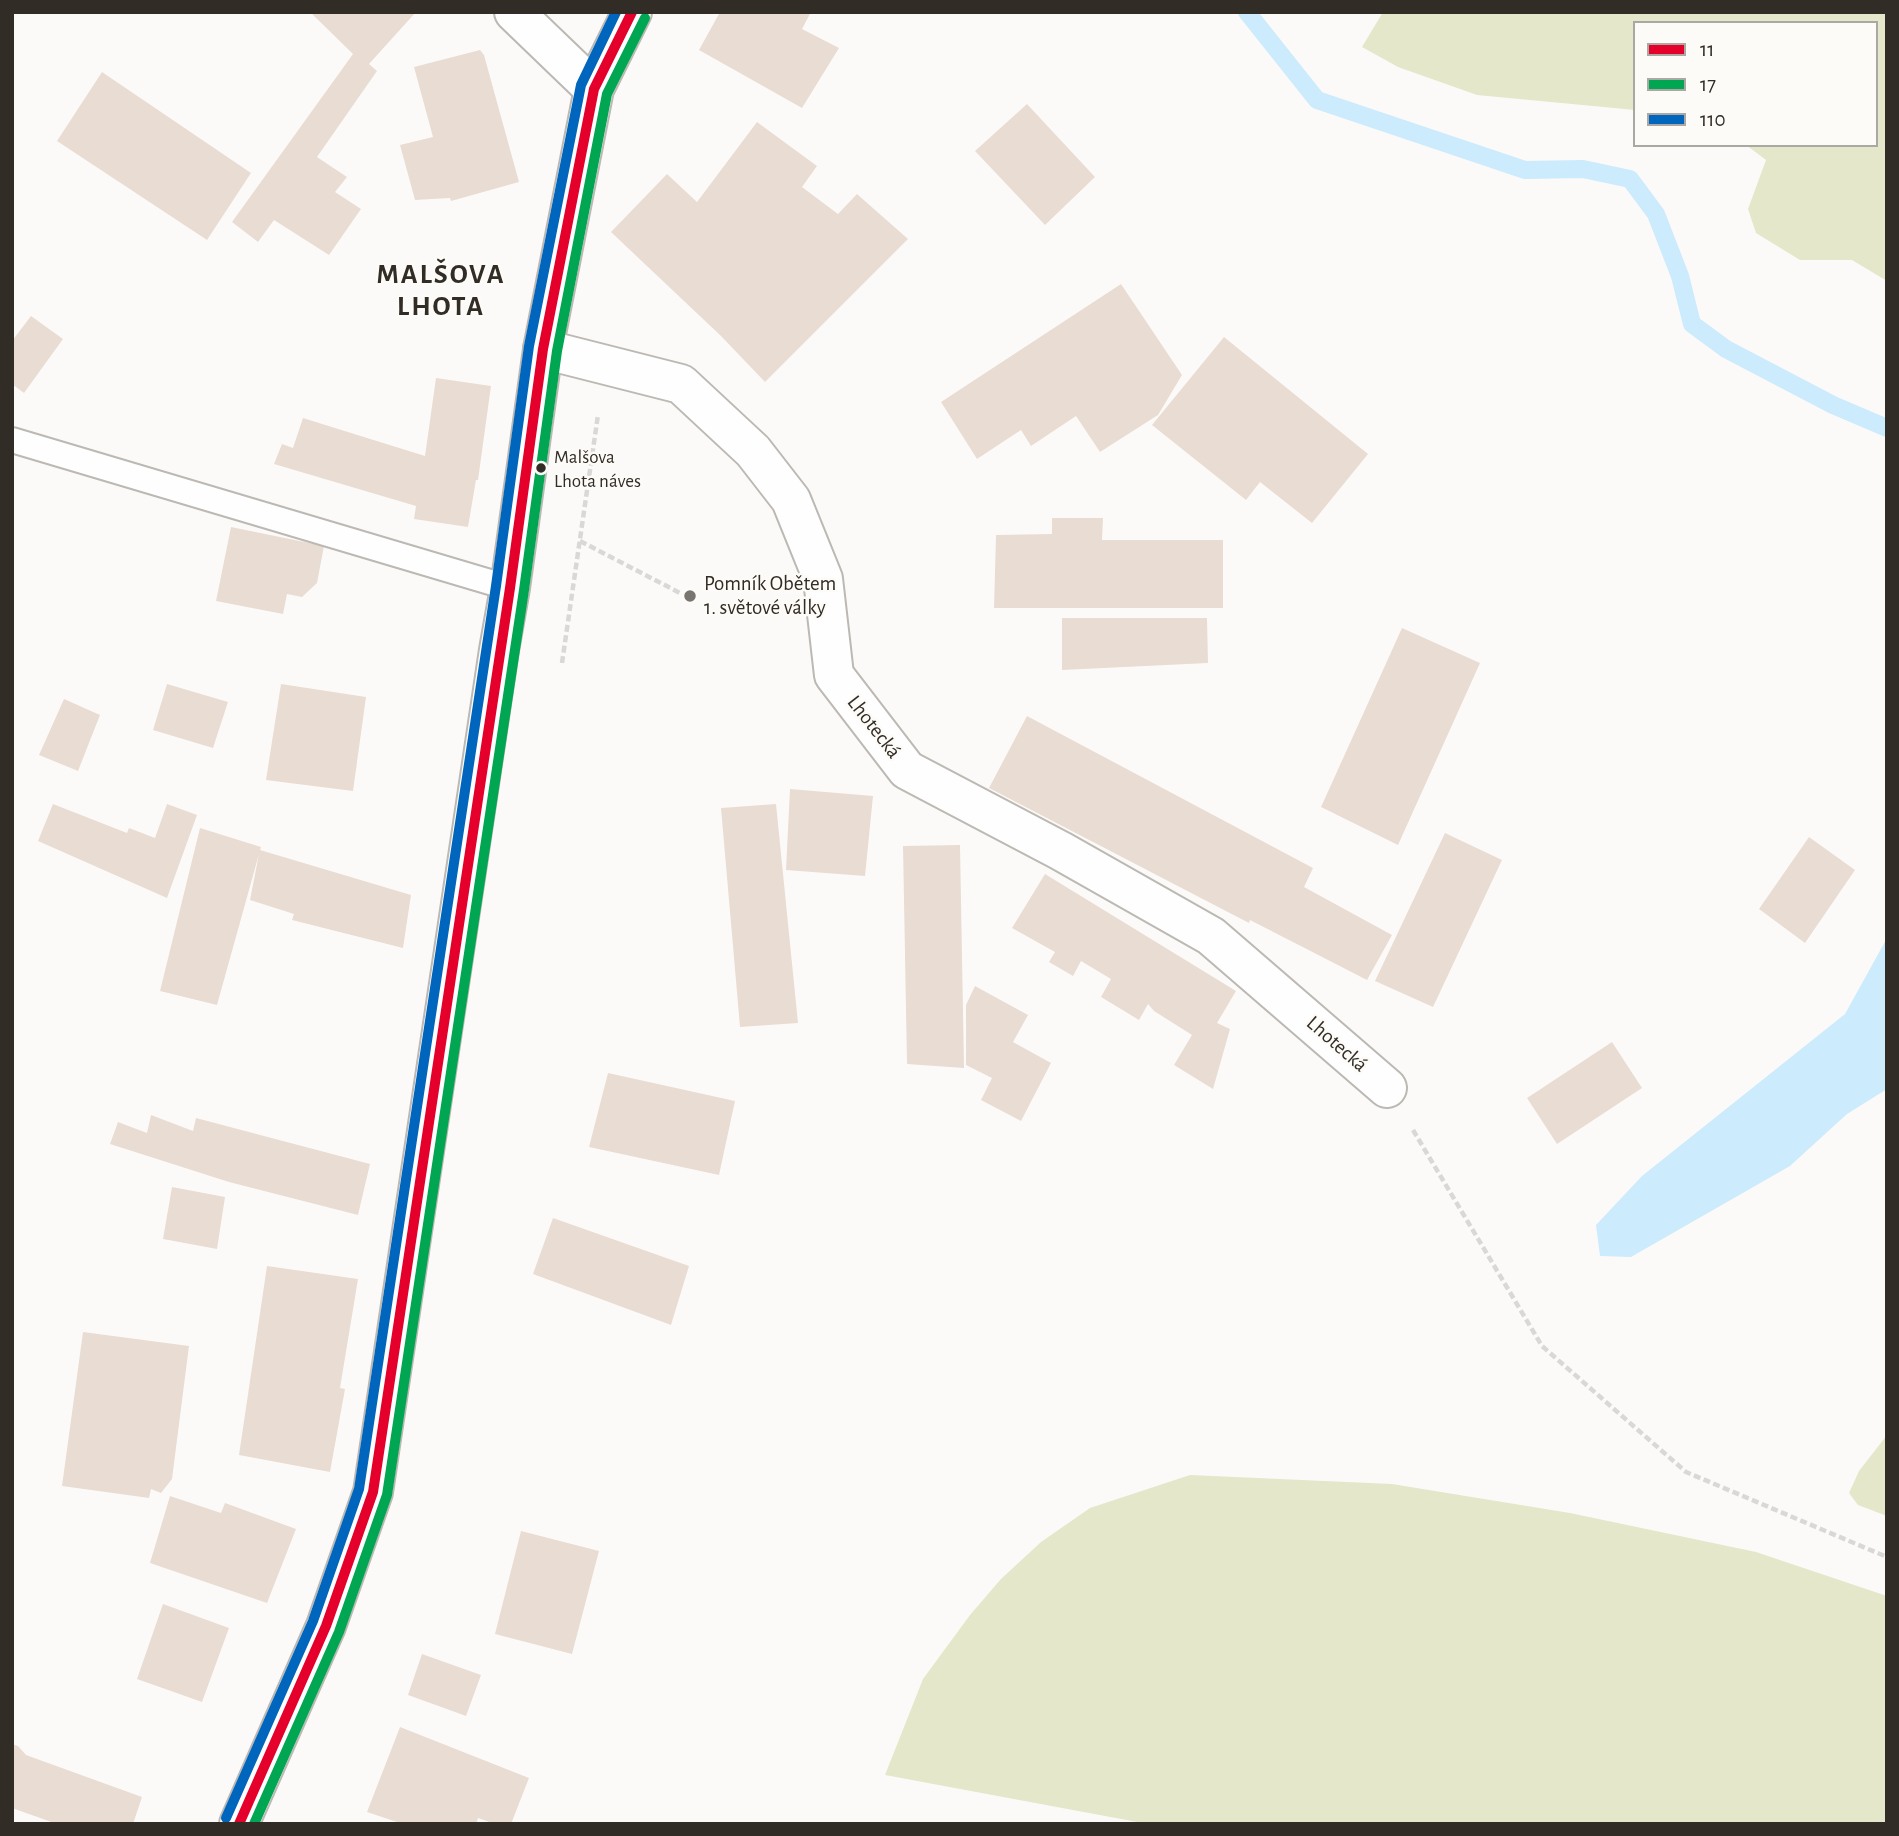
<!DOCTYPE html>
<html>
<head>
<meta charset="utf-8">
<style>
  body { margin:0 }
  #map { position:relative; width:1899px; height:1836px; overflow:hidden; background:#fcfaf8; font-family:"Alegreya Sans",sans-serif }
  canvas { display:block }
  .frame { position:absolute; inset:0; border:14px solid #312c25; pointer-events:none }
  .legend { position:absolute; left:1633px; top:21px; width:245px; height:126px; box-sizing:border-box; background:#fdfbf7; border:2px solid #aba8a3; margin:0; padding:9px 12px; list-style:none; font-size:21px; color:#312c25 }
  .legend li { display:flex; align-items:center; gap:14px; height:35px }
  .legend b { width:35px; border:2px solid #aba8a3 }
</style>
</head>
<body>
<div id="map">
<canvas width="1899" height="1836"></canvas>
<div class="frame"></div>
<ul class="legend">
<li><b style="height:9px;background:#e4002b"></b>11</li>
<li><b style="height:9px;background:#00a651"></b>17</li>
<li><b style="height:9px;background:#0065bd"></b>110</li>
</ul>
</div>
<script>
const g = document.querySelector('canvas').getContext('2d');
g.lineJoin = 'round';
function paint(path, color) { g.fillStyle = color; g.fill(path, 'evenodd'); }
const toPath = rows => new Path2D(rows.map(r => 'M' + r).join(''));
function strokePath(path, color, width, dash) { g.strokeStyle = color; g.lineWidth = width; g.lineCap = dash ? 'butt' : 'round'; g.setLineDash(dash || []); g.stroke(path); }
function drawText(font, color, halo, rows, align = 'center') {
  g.font = font + ' "Alegreya Sans",sans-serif'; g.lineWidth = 5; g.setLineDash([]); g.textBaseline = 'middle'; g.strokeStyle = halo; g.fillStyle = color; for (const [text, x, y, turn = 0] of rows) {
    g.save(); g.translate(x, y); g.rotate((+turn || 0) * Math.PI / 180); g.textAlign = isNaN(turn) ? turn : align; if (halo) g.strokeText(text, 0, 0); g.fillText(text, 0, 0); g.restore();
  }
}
paint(toPath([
  [1383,12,1887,12,1887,281,1852,260,1800,260,1756,233,1748,209,1766,160,1746,145,1876,145,1876,23,1635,23,1635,110,1477,95,1398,67,1362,47],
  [1887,1435,1887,1516,1858,1505,1849,1493,1859,1471],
  [1190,1475,1392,1484,1570,1513,1756,1552,1887,1596,1887,1824,1148,1824,885,1775,923,1679,970,1615,1001,1579,1041,1542,1090,1508]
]), '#e4e7c9');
paint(toPath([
  [1887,938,1887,1089,1847,1114,1790,1166,1631,1257,1600,1256,1596,1225,1642,1176,1845,1014]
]), '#ccebfc');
strokePath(toPath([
  [1247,12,1317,100,1525,170,1583,169,1630,179,1656,214,1680,276,1692,324,1726,349,1833,405,1887,428]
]), '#ccebfc', 18);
paint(toPath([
  [310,12,416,12,369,64,377,71,317,157,347,177,335,192,361,209,329,255,274,220,258,242,232,222,353,54],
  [720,12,811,12,802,29,839,48,802,108,699,50],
  [480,50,484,55,519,182,451,201,450,198,415,200,400,145,433,137,414,67],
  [102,72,251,173,207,240,57,141],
  [1027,104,1095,177,1045,225,975,151],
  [757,122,817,166,802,187,838,214,857,194,908,239,765,382,721,336,611,232,667,174,697,202],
  [1121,284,1182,375,1158,415,1100,452,1076,416,1031,446,1021,430,977,459,941,402],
  [31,316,63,339,24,393,12,384,12,341],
  [1224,337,1368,454,1312,523,1260,482,1246,500,1152,425],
  [436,378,491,386,478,480,476,480,468,527,414,519,416,506,274,464,282,444,293,448,303,418,425,456],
  [1052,518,1103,518,1102,540,1223,540,1223,608,994,608,996,535,1052,534],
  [231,527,324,546,317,583,302,597,287,594,283,614,216,601],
  [1062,618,1207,618,1208,663,1062,670],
  [1402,628,1480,663,1398,845,1321,807],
  [167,684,228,702,213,748,153,730],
  [281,684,366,697,353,791,266,780],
  [64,699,100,715,78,771,39,755],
  [1027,716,1313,868,1304,887,1392,935,1367,980,1250,920,1249,923,989,788],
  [790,789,873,796,865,876,786,870],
  [53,804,127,833,129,828,155,838,167,804,197,815,167,898,38,841],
  [776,804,798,1023,740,1027,721,808],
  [200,828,261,847,260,850,411,895,403,948,292,920,294,914,250,900,259,854,217,1005,160,991],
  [1445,833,1502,860,1433,1007,1375,981],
  [1809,837,1855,870,1805,943,1759,909],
  [960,845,964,1068,907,1064,903,846],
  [1045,874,1236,991,1217,1023,1230,1029,1213,1089,1174,1065,1192,1035,1154,1011,1148,1004,1139,1020,1101,997,1111,979,1081,961,1073,976,1049,962,1055,952,1012,928],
  [975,986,1028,1015,1013,1042,1051,1063,1021,1121,981,1100,992,1078,966,1065,966,1005],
  [1612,1042,1642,1088,1557,1144,1527,1098],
  [608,1073,735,1101,719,1175,589,1147],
  [151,1115,193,1131,196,1118,370,1164,358,1215,229,1182,110,1144,118,1122,147,1133],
  [172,1187,225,1197,217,1249,163,1239],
  [553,1218,689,1266,671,1325,533,1274],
  [267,1266,358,1279,340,1388,345,1389,330,1472,239,1455],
  [83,1332,189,1346,172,1479,161,1493,151,1489,149,1498,62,1486],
  [170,1496,221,1513,225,1503,296,1529,267,1603,150,1563],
  [521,1531,599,1551,572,1654,495,1634],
  [163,1604,229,1628,202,1702,137,1679],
  [422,1654,481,1675,466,1716,408,1695],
  [400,1727,529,1778,511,1824,495,1824,478,1818,476,1824,403,1824,367,1812],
  [12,1744,18,1746,26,1755,142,1797,133,1824,57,1824,12,1808]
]), '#e9dcd2');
const lane = toPath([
  [12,440,510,588]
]);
const street = toPath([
  [514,12,594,89],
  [543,349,681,384,753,451,791,500,823,579,834,675,907,770,1061,851,1211,936,1387,1088]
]);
const secondary = toPath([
  [239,1824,326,1626,373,1492,499,650,510,588,543,349,594,89,632,12]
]);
strokePath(lane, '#bcb9b4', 28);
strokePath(street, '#bcb9b4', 42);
strokePath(secondary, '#bcb9b4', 42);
strokePath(toPath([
  [580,541,680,593],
  [562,663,598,415],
  [1413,1130,1542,1346,1686,1472,1887,1557]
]), '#d9d8d7', 4.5, [7, 3.5]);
strokePath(lane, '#fffefe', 24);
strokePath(street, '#fffefe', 38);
strokePath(secondary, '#fffefe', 38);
strokePath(toPath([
  [239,1824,326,1626,373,1492,510,588,543,349,594,89,632,12]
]), '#e4002b', 10);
strokePath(toPath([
  [254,1824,339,1632,387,1495,524,590,557,351,607,94,645,18]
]), '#00a651', 10);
strokePath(toPath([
  [226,1818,313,1621,359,1489,496,586,529,346,581,85,616,12]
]), '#0065bd', 10);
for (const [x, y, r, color] of [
  [541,468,6,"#312c25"],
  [690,596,7,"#78746f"]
]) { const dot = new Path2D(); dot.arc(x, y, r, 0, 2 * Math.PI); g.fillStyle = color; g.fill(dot); strokePath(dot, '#fdfbf7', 2.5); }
drawText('19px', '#312c25', '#fdfbf7', [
  ["Malšova",554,457],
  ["Lhota náves",554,481]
], 'left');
drawText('21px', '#312c25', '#fdfbf7', [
  ["Pomník Obětem",704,584],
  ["1. světové války",704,608]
], 'left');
drawText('21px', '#312c25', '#fdfbf7', [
  ["Lhotecká",874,727,52],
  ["Lhotecká",1337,1044,41]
]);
g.letterSpacing = '2px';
drawText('bold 28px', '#312c25', '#fdfbf7', [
  ["MALŠOVA",441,275],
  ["LHOTA",441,307]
]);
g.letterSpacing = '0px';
</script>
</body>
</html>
